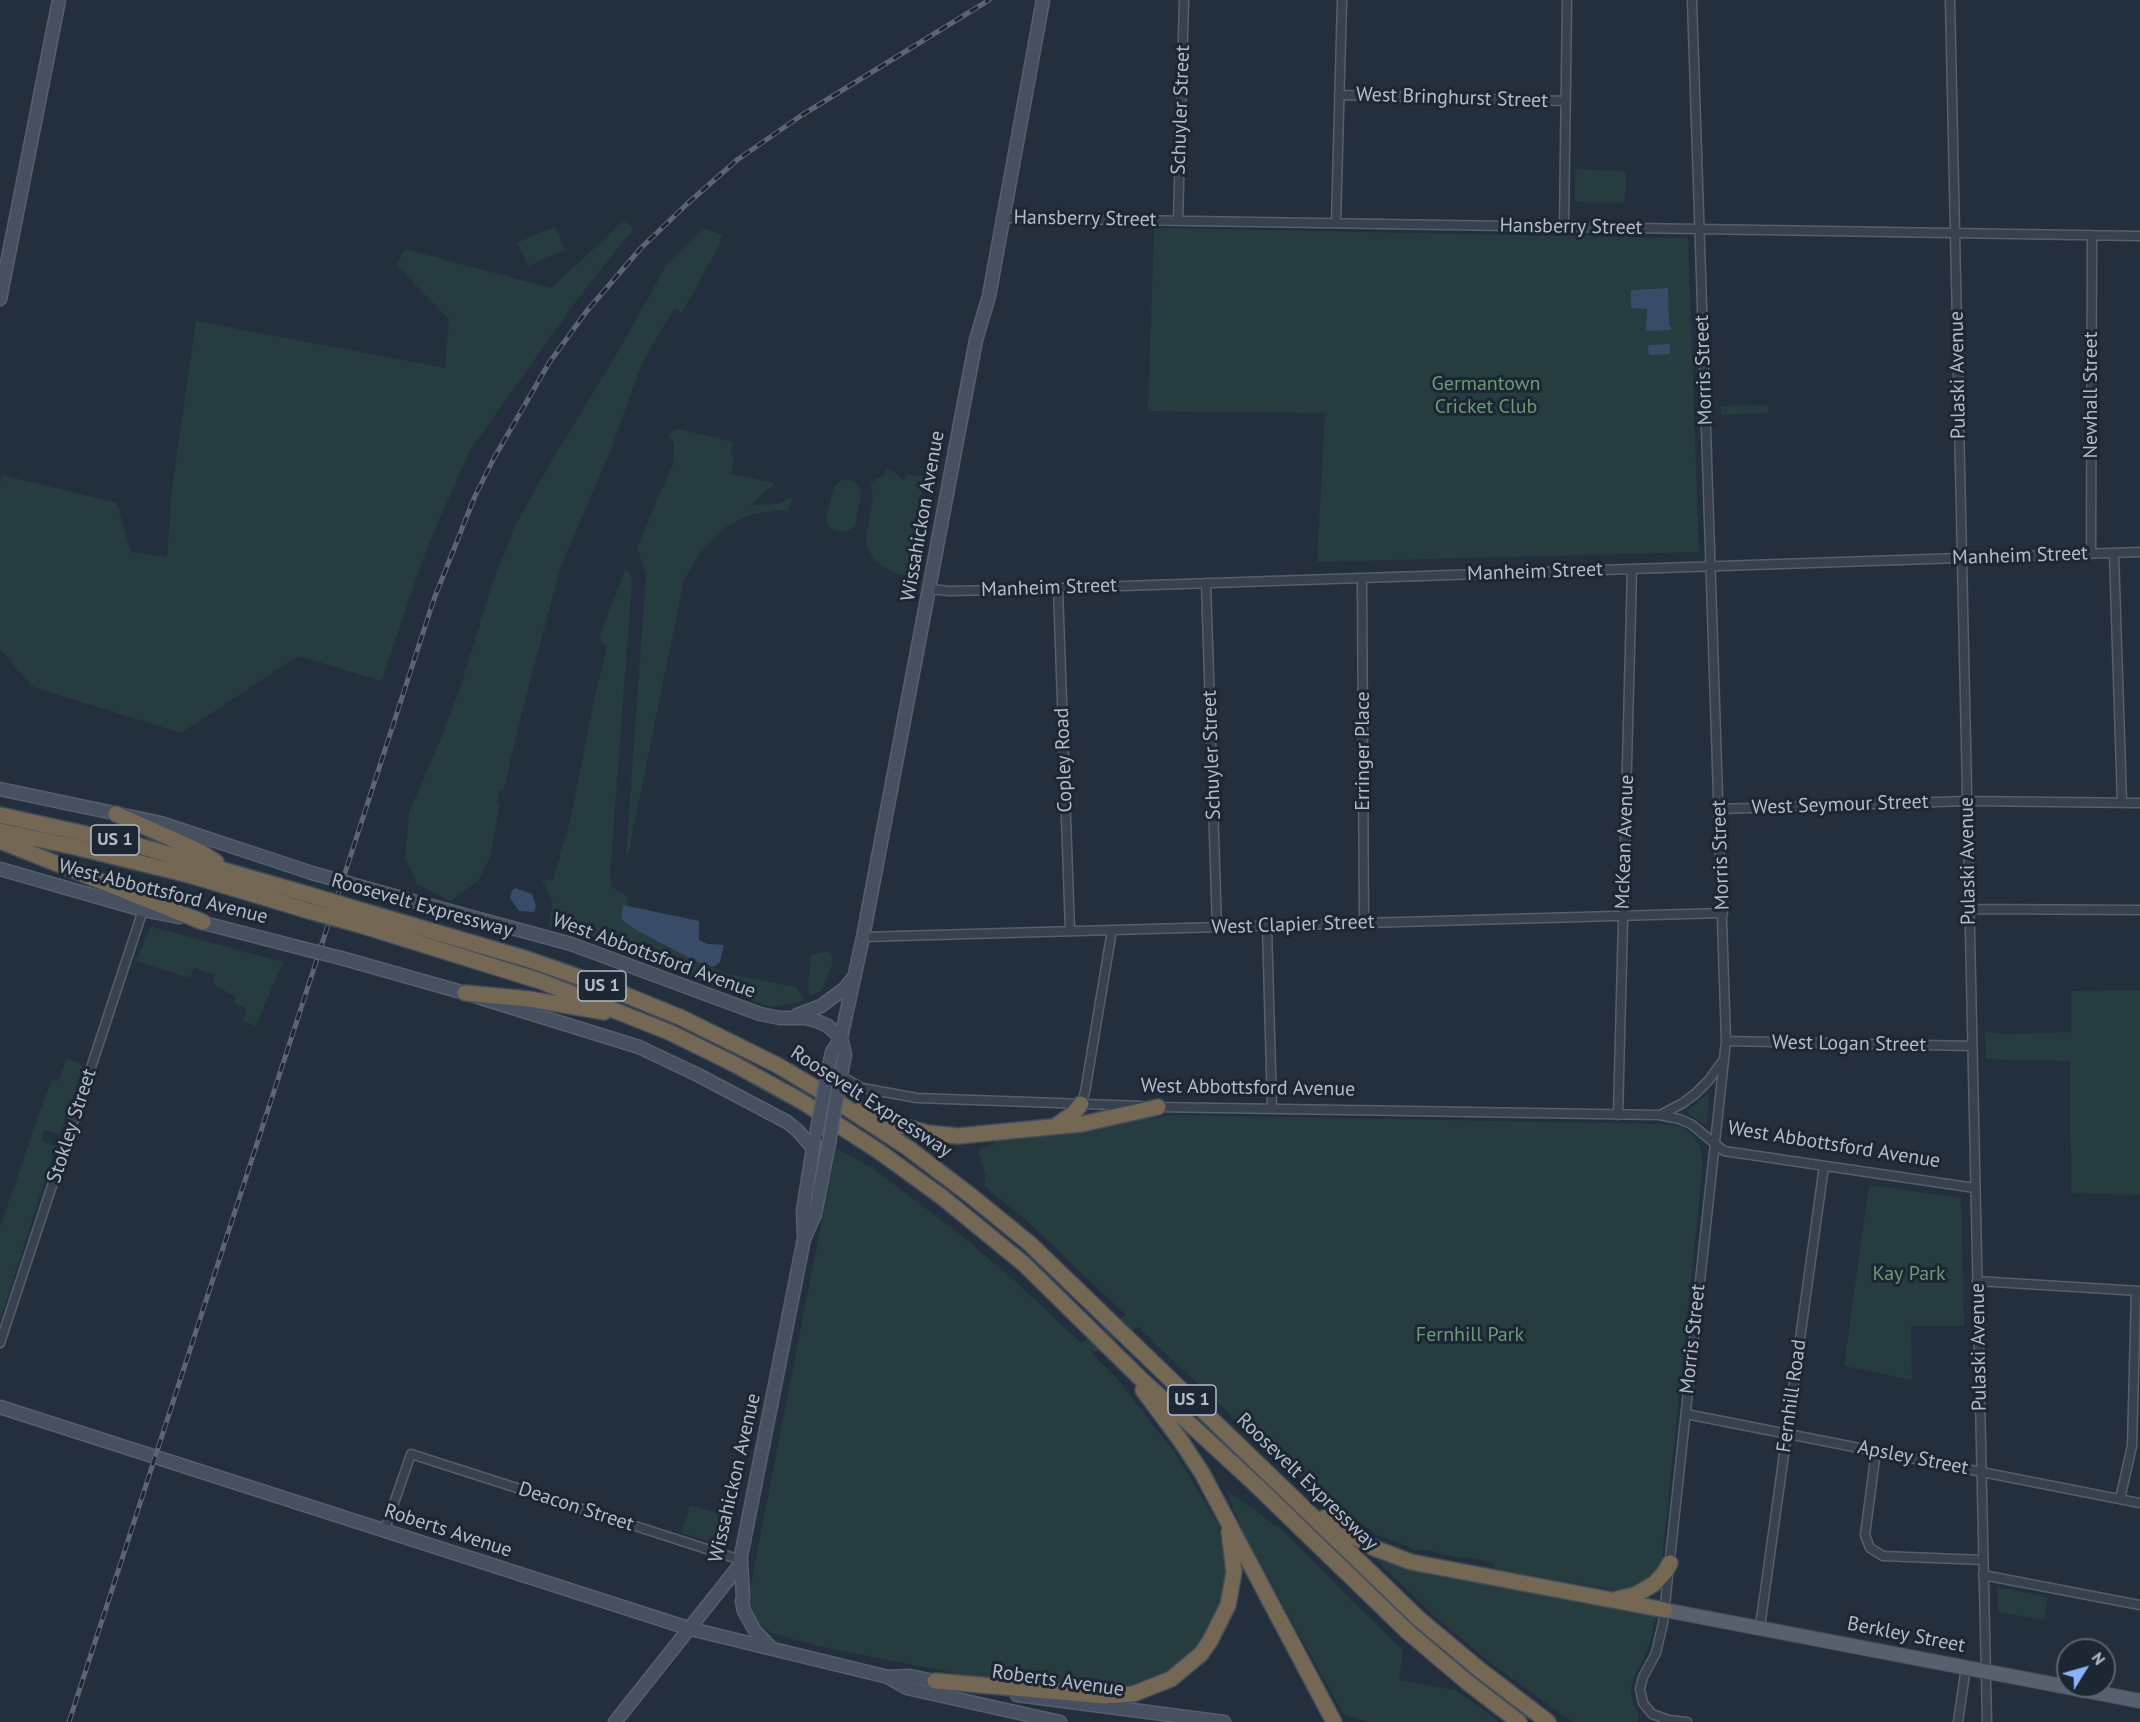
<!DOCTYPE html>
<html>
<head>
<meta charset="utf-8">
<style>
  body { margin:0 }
  #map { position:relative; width:2140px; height:1722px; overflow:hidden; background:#242f3e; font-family:"PT Sans",sans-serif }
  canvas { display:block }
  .north { position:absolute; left:2056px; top:1638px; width:60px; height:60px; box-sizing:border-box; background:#1d2633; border:2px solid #59626f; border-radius:50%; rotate:53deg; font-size:16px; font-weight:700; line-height:24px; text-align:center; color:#b4bcc9 }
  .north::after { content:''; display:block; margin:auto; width:21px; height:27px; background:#8ab4f8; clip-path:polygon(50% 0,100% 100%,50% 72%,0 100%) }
</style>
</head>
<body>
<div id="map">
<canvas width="2140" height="1722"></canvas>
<div class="north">N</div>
</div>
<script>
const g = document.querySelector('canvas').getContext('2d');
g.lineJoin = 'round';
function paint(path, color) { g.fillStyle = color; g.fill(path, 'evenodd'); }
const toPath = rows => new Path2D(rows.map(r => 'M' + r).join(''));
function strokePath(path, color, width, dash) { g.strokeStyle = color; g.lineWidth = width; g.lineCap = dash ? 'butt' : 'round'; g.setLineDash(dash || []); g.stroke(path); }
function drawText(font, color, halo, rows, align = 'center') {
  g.font = font + ' "PT Sans",sans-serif'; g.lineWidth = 6; g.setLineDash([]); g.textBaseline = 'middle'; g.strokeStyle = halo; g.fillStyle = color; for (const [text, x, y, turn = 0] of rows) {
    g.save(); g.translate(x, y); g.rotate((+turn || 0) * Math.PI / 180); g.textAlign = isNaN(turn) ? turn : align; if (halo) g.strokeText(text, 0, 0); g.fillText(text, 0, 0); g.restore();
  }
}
paint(toPath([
  [1575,169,1626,171,1625,203,1575,202],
  [625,220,633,229,576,301,470,450,427,548,381,681,298,656,181,733,33,687,0,649,0,482,2,475,117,503,131,552,167,557,172,487,196,321,445,368,449,319,396,265,405,249,551,288],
  [555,226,565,250,528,266,517,243],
  [703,228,722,235,719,245,682,313,674,309,656,338,639,371,612,447,561,566,524,704,504,788,499,791,497,801,500,805,490,857,478,881,450,901,417,884,405,858,409,812,442,736,461,685,492,585,515,526,549,465,615,357,667,264],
  [1154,228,1688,238,1699,552,1317,562,1325,413,1148,411],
  [1768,405,1769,413,1721,415,1721,406],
  [678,429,733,442,730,454,734,456,731,474,775,483,750,505,778,504,793,496,788,511,775,510,746,516,726,527,699,554,684,580,628,854,626,854,646,575,637,547,673,463,674,444,669,434],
  [887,469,895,472,901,479,905,480,907,474,925,477,919,505,925,514,913,577,898,574,886,568,875,561,868,549,866,538,873,498,871,483,884,474],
  [848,479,856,483,861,492,859,506,856,523,850,530,841,532,831,529,827,521,827,514,834,487,840,481],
  [625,570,629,572,632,581,610,875,612,887,627,896,627,905,623,905,621,919,636,930,697,962,725,973,796,987,805,1000,792,1004,770,1007,594,940,549,926,553,902,542,880,553,880,571,817,593,705,607,646,599,638],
  [153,927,283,962,256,1026,243,1021,247,1009,234,1003,236,997,213,984,215,975,194,968,190,978,136,961,150,929],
  [829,951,833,962,822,990,810,997,808,986,811,955],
  [2140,990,2140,1195,2071,1193,2070,1061,1986,1059,1985,1032,2007,1034,2071,1032,2071,991],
  [66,1059,78,1062,83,1067,60,1134,44,1130,42,1141,56,1146,0,1320,0,1227,51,1080,59,1081],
  [1709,1093,1707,1122,1705,1125,1686,1111],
  [1175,1115,1659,1124,1680,1126,1690,1133,1700,1146,1703,1163,1662,1561,1658,1569,1643,1587,1619,1591,1495,1569,1494,1562,1464,1557,1460,1558,1426,1550,1414,1550,1407,1546,1377,1535,1358,1521,1355,1522,1338,1511,1287,1463,1263,1446,1138,1327,1092,1354,1114,1375,1175,1453,1218,1524,1228,1584,1216,1624,1181,1667,1147,1685,1109,1691,980,1678,817,1646,772,1633,759,1623,751,1608,749,1594,836,1148,872,1168,961,1235,1017,1283,1081,1343,1126,1315,1027,1221,984,1186,986,1175,979,1153,980,1149,994,1144,995,1141,1065,1134,1092,1129,1106,1124],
  [1869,1185,1961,1198,1964,1326,1911,1326,1912,1380,1844,1366],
  [1226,1490,1285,1532,1353,1602,1403,1650,1399,1680,1455,1690,1500,1722,1367,1722,1343,1714,1244,1534],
  [690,1506,730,1516,724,1546,681,1533],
  [1376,1560,1429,1574,1611,1609,1648,1615,1651,1613,1655,1618,1652,1635,1645,1655,1632,1681,1631,1691,1633,1703,1639,1713,1638,1722,1572,1722,1492,1664,1433,1615],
  [1997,1587,2048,1597,2044,1620,1998,1612]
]), '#263c3f');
paint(toPath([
  [1668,288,1669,326,1671,326,1671,330,1646,331,1647,309,1631,308,1631,290],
  [1670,344,1670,354,1649,355,1648,345],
  [515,888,532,894,536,906,534,912,519,911,510,898,512,891],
  [623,905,699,921,699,940,708,944,724,945,720,962,714,967,697,962,636,930,621,919]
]), '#394c67');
const street = toPath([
  [1950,0,1987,1722],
  [1339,95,1566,101],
  [1002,218,2140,236],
  [1178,221,1184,0],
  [1336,223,1342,0],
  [1564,227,1567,0],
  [2114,553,2122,803],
  [2091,554,2092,235],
  [1362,578,1364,923],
  [1206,583,1217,928],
  [1058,588,1070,931],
  [930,589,949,591,1003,590,2140,552],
  [1719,809,1967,801,2140,803],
  [1969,909,2140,910],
  [1267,926,1272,1108],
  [863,937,1723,913],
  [1726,1041,1972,1046],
  [841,1076,862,1088,917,1098,1142,1106],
  [1081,1104,1085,1092,1112,930],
  [1155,1107,1659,1115,1679,1119,1691,1124,1724,1151,1975,1188],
  [1618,1115,1632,569],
  [1660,1115,1683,1103,1695,1094,1709,1080,1722,1062],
  [1977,1281,2140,1291],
  [0,1343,143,910],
  [1686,1414,2140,1503],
  [1876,1451,1865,1535,1870,1548,1883,1556,1983,1560],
  [2120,1499,2132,1446,2136,1291],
  [384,1532,411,1454,741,1560],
  [1983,1575,2140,1605],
  [1760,1627,1824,1166],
  [1687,1722,1669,1720,1652,1714,1643,1703,1640,1689,1643,1677,1656,1653,1663,1623,1726,1041,1692,0],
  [1958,1722,1966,1667]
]);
const secondary = toPath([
  [0,299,59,0],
  [0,789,161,823,312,873],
  [0,869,143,910,179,917],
  [376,891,571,944,760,1014,780,1018,805,1018,817,1021,828,1026,841,1038],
  [196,921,305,949],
  [341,958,465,993,639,1047,698,1075,787,1122,797,1130,813,1148],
  [797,1015,821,1006,844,989,854,977],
  [827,1076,832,1052,841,1038,863,937,976,340,989,296,1043,0],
  [839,1084,845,1055,841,1038],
  [804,1235,803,1211,814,1142],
  [0,1407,691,1629,888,1677,910,1676,943,1683],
  [741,1561,743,1597,742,1601,744,1611,755,1631,771,1648],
  [888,1677,907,1688,1060,1722],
  [1017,1695,1224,1722],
  [615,1722,739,1566,804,1239,815,1214,829,1143]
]);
const primary = toPath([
  [1665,1610,2140,1701]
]);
const highway = toPath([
  [116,814,199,851,216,862],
  [0,815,136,845,310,895],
  [0,831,75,847,189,875,309,911],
  [0,841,203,922],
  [367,912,527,959,599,984,682,1018,777,1065,824,1093,908,1148,970,1195,1029,1243,1419,1619,1480,1670,1548,1722],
  [360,925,540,981,669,1032,736,1065,803,1102,880,1152,942,1197,1024,1264,1141,1379,1255,1484,1408,1632,1467,1682,1519,1722],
  [465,993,529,999,604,1012],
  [858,1111,901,1126,928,1133,958,1136,1082,1124,1158,1107],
  [1057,1125,1073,1114,1081,1104],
  [1143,1390,1181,1441,1202,1473,1334,1722],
  [1324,1518,1374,1548,1411,1562,1665,1610],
  [1617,1599,1635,1595,1654,1584,1665,1572,1670,1563],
  [935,1681,1105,1696,1133,1694,1171,1679,1201,1654,1210,1641,1228,1605,1234,1572,1229,1532]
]);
strokePath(street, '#565f6c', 11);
strokePath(secondary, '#565f6c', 15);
strokePath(primary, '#414a57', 16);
strokePath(highway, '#434c59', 18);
strokePath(street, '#38414e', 8);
strokePath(secondary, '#465061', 12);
strokePath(primary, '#56606e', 14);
strokePath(highway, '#746855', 15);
const rail = toPath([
  [69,1722,434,599,475,496,494,458,549,363,586,312,641,248,687,204,737,160,802,115,989,0]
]);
strokePath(rail, '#5a6575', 5);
strokePath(rail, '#1d2633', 3, [9]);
const secondaryBridge = toPath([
  [312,873,376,891],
  [305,949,341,958],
  [816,1135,827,1076],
  [829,1143,839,1084]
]);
const highwayBridge = toPath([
  [310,895,367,912],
  [309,911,360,925]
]);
strokePath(secondaryBridge, '#565f6c', 15, []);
strokePath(highwayBridge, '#434c59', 18, []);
strokePath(secondaryBridge, '#465061', 12);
strokePath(highwayBridge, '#746855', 15);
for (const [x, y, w] of [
  [115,840,48],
  [602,986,48],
  [1192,1400,48]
]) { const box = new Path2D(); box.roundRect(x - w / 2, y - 15, w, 30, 4.5); g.fillStyle = '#1d2633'; g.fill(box); strokePath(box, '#b4bcc9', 1.5); }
drawText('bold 18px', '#b4bcc9', null, [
  ["US 1",115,840],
  ["US 1",602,986],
  ["US 1",1192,1400]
]);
drawText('20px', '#b4bcc9', '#1d2633', [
  ["West Bringhurst Street",1452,98,2],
  ["Schuyler Street",1181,110,-88],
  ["Hansberry Street",1085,219,1],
  ["Hansberry Street",1571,227,1],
  ["Morris Street",1704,370,-92],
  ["Pulaski Avenue",1958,375,-91],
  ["Newhall Street",2091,395,-90],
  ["Wissahickon Avenue",923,516,-80],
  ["Manheim Street",2020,556,-2],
  ["Manheim Street",1535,572,-2],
  ["Manheim Street",1049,588,-2],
  ["Erringer Place",1363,751,-90],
  ["Schuyler Street",1212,755,-92],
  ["Copley Road",1064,760,-92],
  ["West Seymour Street",1840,805,-2],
  ["McKean Avenue",1625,842,-88],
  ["Morris Street",1721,855,-92],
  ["Pulaski Avenue",1968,861,-91],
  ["West Abbottsford Avenue",163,892,14],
  ["Roosevelt Expressway",422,906,16],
  ["West Clapier Street",1293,925,-2],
  ["West Abbottsford Avenue",654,956,20],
  ["West Logan Street",1849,1044,1],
  ["West Abbottsford Avenue",1248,1088,1],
  ["Roosevelt Expressway",871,1102,33],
  ["Stokley Street",72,1126,-72],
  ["West Abbottsford Avenue",1834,1145,9],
  ["Morris Street",1693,1339,-84],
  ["Pulaski Avenue",1979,1347,-91],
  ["Fernhill Road",1792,1396,-82],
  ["Apsley Street",1913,1458,11],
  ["Wissahickon Avenue",735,1478,-77],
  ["Roosevelt Expressway",1307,1482,44],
  ["Deacon Street",576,1507,18],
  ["Roberts Avenue",448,1531,18],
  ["Berkley Street",1906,1635,11],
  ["Roberts Avenue",1058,1681,8]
]);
drawText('20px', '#6b9a76', '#1d2633', [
  ["Germantown",1486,384],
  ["Cricket Club",1486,407],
  ["Kay Park",1909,1274],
  ["Fernhill Park",1470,1335]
]);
</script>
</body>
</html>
